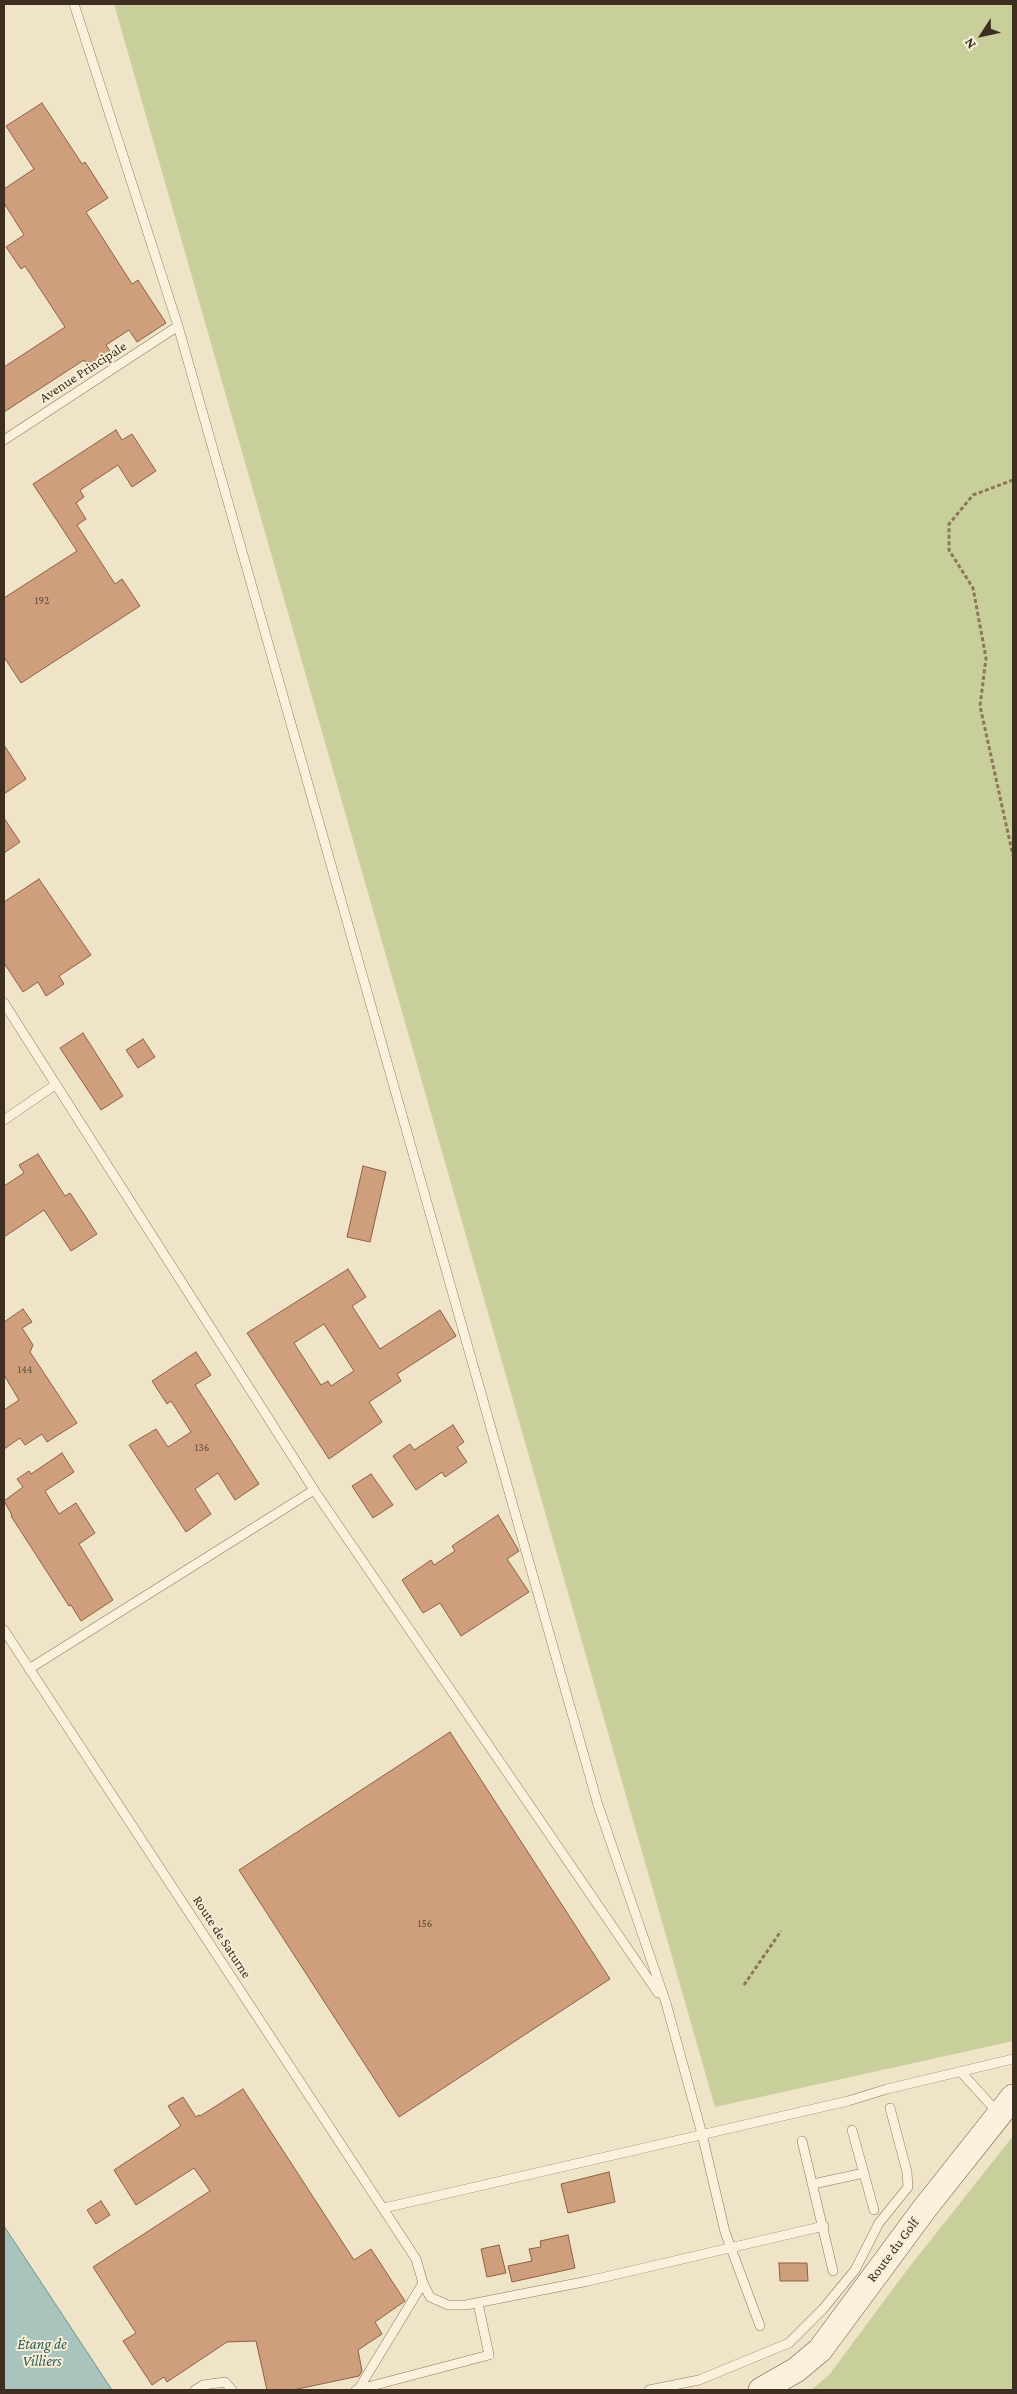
<!DOCTYPE html>
<html>
<head>
<meta charset="utf-8">
<style>
  body { margin:0 }
  #map { position:relative; width:1017px; height:2394px; overflow:hidden; background:#f0e4c8; font-family:"Crimson Pro",serif }
  canvas { display:block }
  .frame { position:absolute; inset:0; border:5px solid #3d2e20; pointer-events:none }
  .north { position:absolute; left:957px; top:10px; width:50px; height:50px; -webkit-text-stroke:4px #f7eed8; paint-order:stroke; rotate:235deg; font-size:14px; font-weight:700; line-height:20px; text-align:center; color:#3d2e20 }
  .north::after { content:''; display:block; margin:auto; width:18px; height:22px; background:#3d2e20; clip-path:polygon(50% 0,100% 100%,50% 72%,0 100%) }
</style>
</head>
<body>
<div id="map">
<canvas width="1017" height="2394"></canvas>
<div class="frame"></div>
<div class="north">N</div>
</div>
<script>
const g = document.querySelector('canvas').getContext('2d');
g.lineJoin = 'round';
function paint(path, color) { g.fillStyle = color; g.fill(path, 'evenodd'); }
const toPath = rows => new Path2D(rows.map(r => 'M' + r).join(''));
function strokePath(path, color, width, dash) { g.strokeStyle = color; g.lineWidth = width; g.lineCap = dash ? 'butt' : 'round'; g.setLineDash(dash || []); g.stroke(path); }
function drawText(font, color, halo, rows, align = 'center') {
  g.font = font + ' "Crimson Pro",serif'; g.lineWidth = 4; g.setLineDash([]); g.textBaseline = 'middle'; g.strokeStyle = halo; g.fillStyle = color; for (const [text, x, y, turn = 0] of rows) {
    g.save(); g.translate(x, y); g.rotate((+turn || 0) * Math.PI / 180); g.textAlign = isNaN(turn) ? turn : align; if (halo) g.strokeText(text, 0, 0); g.fillText(text, 0, 0); g.restore();
  }
}
paint(toPath([
  [114,4,1013,4,1013,2041,715,2107],
  [1013,2136,1013,2390,811,2390,829,2375,907,2270]
]), '#c9cf9b');
const water = toPath([
  [4,2226,112,2390,4,2390,4,2226]
]);
paint(water, '#a9c4bc');
strokePath(water, '#6f938a', 1);
const building = toPath([
  [42,103,82,164,85,162,108,198,86,212,132,284,138,280,166,323,137,342,129,330,106,345,114,357,92,371,84,360,4,412,4,367,65,327,25,266,21,269,6,247,24,235,4,203,4,189,34,169,6,126,42,103],
  [116,430,122,440,132,434,156,471,132,487,118,465,80,490,84,497,76,503,86,519,77,525,115,584,122,579,140,606,21,683,4,657,4,598,77,551,33,484,116,430],
  [4,745,26,779,4,794,4,745],
  [4,818,20,842,4,853,4,818],
  [39,879,91,955,59,976,64,984,46,996,38,982,23,992,4,963,4,902,39,879],
  [83,1033,123,1096,101,1110,60,1048,83,1033],
  [143,1039,155,1057,138,1068,126,1050,143,1039],
  [38,1154,65,1196,70,1193,97,1234,71,1251,44,1210,4,1237,4,1186,24,1173,19,1165,38,1154],
  [363,1166,386,1172,370,1242,347,1237,363,1166],
  [348,1269,366,1297,352,1306,380,1349,440,1310,456,1336,397,1374,401,1381,369,1402,382,1422,329,1459,247,1333,348,1269],
  [324,1324,354,1371,331,1386,328,1381,321,1385,294,1343,324,1324],
  [23,1309,32,1322,22,1328,33,1345,30,1352,77,1423,47,1442,42,1434,25,1445,20,1438,4,1449,4,1410,19,1400,4,1375,4,1322,23,1309],
  [196,1352,211,1375,195,1385,259,1484,235,1500,218,1473,195,1489,211,1514,186,1532,129,1445,156,1429,168,1447,191,1432,171,1401,167,1404,152,1381,196,1352],
  [453,1425,464,1442,457,1447,467,1462,445,1477,442,1472,416,1490,393,1456,410,1444,414,1450,453,1425],
  [62,1453,74,1472,45,1491,59,1514,76,1503,95,1533,79,1544,113,1600,81,1621,71,1605,69,1606,11,1516,12,1515,4,1501,23,1487,17,1479,29,1471,31,1474,62,1453],
  [371,1474,393,1505,373,1518,352,1486,371,1474],
  [498,1515,519,1551,507,1559,529,1592,461,1636,440,1603,423,1613,402,1580,431,1560,434,1565,455,1551,452,1546,498,1515],
  [450,1732,610,1979,399,2117,239,1870,450,1732],
  [243,2089,354,2260,371,2249,405,2301,375,2322,382,2334,358,2350,362,2371,359,2376,293,2390,267,2390,256,2341,227,2342,167,2382,164,2377,152,2385,123,2341,136,2333,93,2267,210,2191,194,2168,136,2205,114,2170,181,2126,168,2106,183,2097,196,2117,199,2115,200,2116,243,2089],
  [609,2172,615,2202,568,2213,561,2184,609,2172],
  [101,2201,110,2215,96,2224,87,2210,101,2201],
  [568,2235,575,2268,512,2282,508,2266,532,2261,529,2249,541,2247,540,2241,568,2235],
  [499,2245,506,2273,487,2277,481,2249,499,2245],
  [779,2263,807,2263,808,2281,780,2281,779,2263]
]);
paint(building, '#cf9f7d');
strokePath(building, '#8d5f41', 1);
const lane = toPath([
  [74,4,178,326,598,1805,666,2003,702,2134,725,2232,760,2326],
  [4,440,178,326],
  [4,1003,314,1490,658,1993],
  [4,1120,55,1085],
  [4,1630,416,2259,423,2283,430,2297,448,2305,466,2305,588,2281,824,2226],
  [29,1669,314,1490],
  [961,2072,998,2113],
  [852,2130,874,2210],
  [802,2141,833,2271],
  [813,2184,864,2173],
  [384,2208,848,2101,887,2089,1013,2059],
  [195,2390,203,2385,225,2382,232,2390],
  [356,2390,489,2355,478,2303],
  [358,2390,423,2283],
  [649,2390,699,2380,789,2343,823,2309,855,2270,879,2223,908,2187,907,2172,890,2108]
]);
const secondary = toPath([
  [761,2390,796,2370,820,2350,925,2208,1013,2097]
]);
strokePath(lane, '#8d765c', 10);
strokePath(secondary, '#6f573f', 26);
strokePath(toPath([
  [1013,480,973,495,949,524,949,550,973,588,986,658,980,706,1013,856],
  [744,1985,781,1931]
]), '#8d765c', 3, [4, 2.5]);
strokePath(lane, '#faf1dc', 9);
strokePath(secondary, '#faf1dc', 25);
drawText('11px', '#624a37', null, [
  ["192",42,601],
  ["144",25,1370],
  ["136",202,1448],
  ["156",425,1924]
]);
drawText('14px', '#3d2e20', '#f7eed8', [
  ["Avenue Principale",83,372,-33],
  ["Route de Saturne",222,1937,57],
  ["Route du Golf",893,2250,-53]
]);
drawText('italic 15px', '#2f5d5a', '#f7eed8', [
  ["Étang de",42,2344],
  ["Villiers",42,2361]
]);
</script>
</body>
</html>
